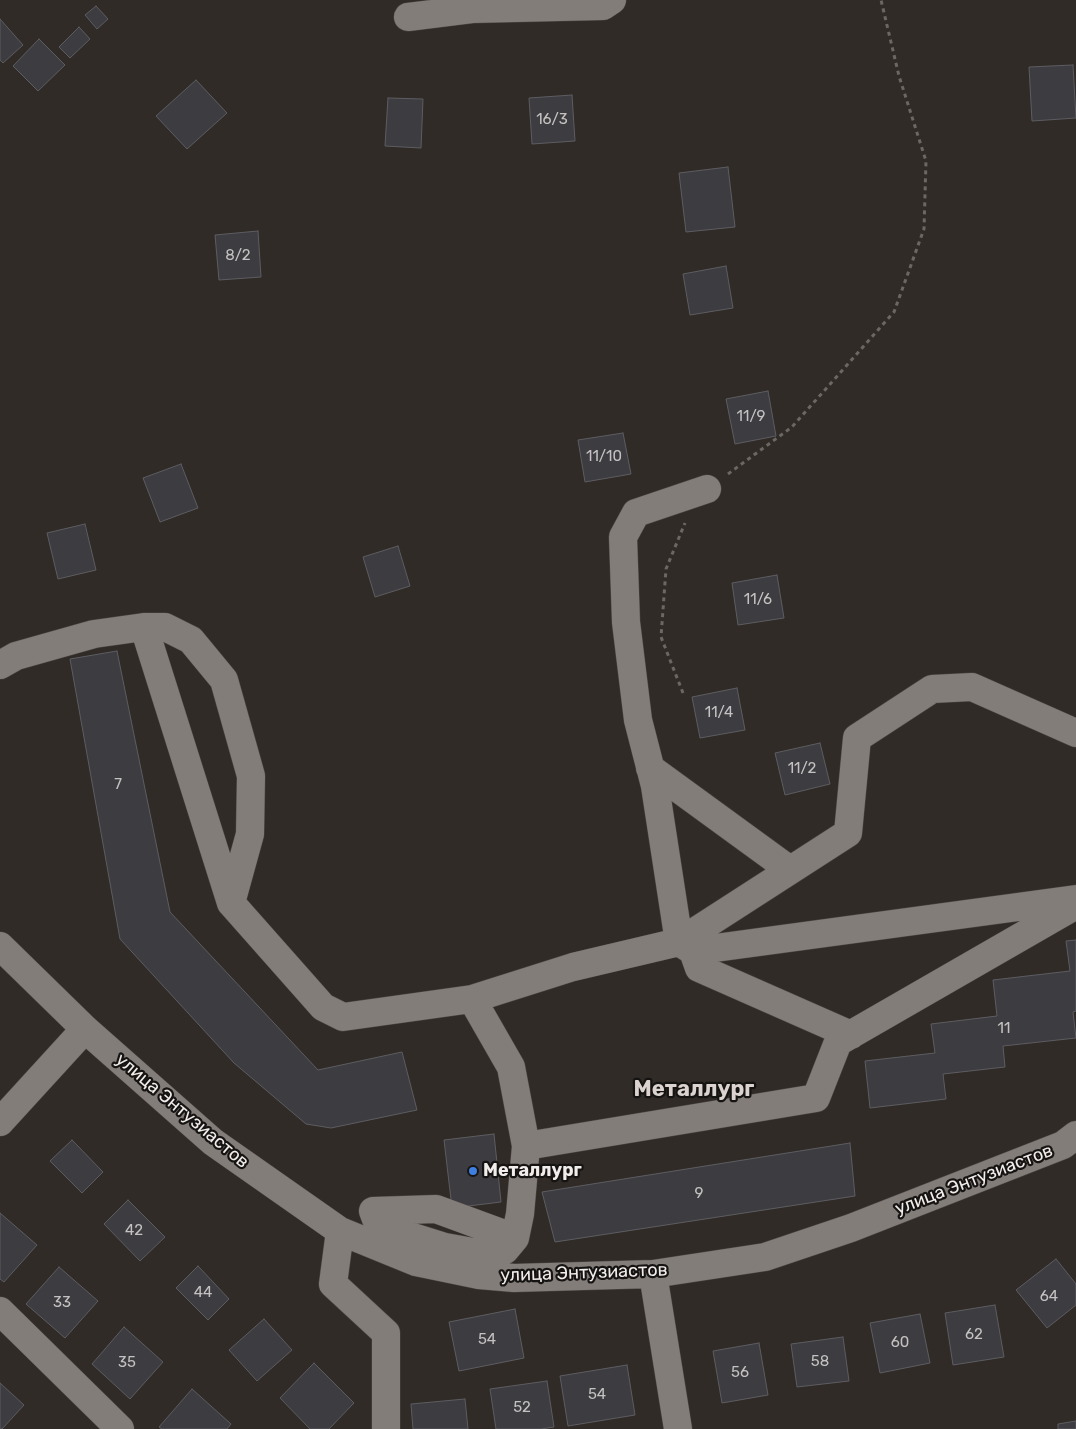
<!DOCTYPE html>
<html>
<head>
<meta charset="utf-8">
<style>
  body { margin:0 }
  canvas { display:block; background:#302b27 }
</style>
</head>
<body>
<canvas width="1076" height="1429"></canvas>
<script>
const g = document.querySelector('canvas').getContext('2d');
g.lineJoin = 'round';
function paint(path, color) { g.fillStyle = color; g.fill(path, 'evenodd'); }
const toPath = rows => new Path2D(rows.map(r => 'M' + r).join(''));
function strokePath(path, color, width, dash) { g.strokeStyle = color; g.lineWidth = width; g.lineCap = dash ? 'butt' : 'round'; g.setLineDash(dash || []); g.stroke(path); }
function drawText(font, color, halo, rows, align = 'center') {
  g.font = font + ' Rubik,sans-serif'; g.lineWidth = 4.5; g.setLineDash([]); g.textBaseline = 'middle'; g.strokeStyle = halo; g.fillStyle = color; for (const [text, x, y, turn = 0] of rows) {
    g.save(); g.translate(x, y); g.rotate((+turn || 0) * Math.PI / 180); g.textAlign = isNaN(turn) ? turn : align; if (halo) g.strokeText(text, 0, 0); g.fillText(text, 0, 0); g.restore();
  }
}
const building = toPath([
  [96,6,108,19,97,29,85,15,96,6],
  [0,19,23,45,3,63,0,60,0,19],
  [79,27,90,39,70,58,59,47,79,27],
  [39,39,65,65,38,91,13,66,39,39],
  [1073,65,1076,118,1032,121,1029,67,1073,65],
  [196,80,227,113,187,149,156,116,196,80],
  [572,95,575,141,532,144,529,98,572,95],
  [388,98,423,99,421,148,385,146,388,98],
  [728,167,735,227,686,232,679,173,728,167],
  [258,231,261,277,219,280,215,235,258,231],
  [726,266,733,308,690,315,683,274,726,266],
  [768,391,776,436,735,444,726,399,768,391],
  [623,433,631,474,585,482,578,440,623,433],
  [181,464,198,508,160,522,143,478,181,464],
  [85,524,96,570,58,579,47,533,85,524],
  [398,546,410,586,375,597,363,557,398,546],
  [777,575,784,618,738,625,732,583,777,575],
  [117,651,170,912,318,1070,402,1052,417,1110,331,1128,306,1124,234,1063,120,939,70,659,117,651],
  [737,688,745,730,700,738,692,697,737,688],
  [820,743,830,784,785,795,775,753,820,743],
  [1076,940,1076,1011,1073,1012,1076,1038,1003,1046,1005,1067,943,1074,946,1099,870,1108,865,1061,935,1053,931,1024,997,1016,993,980,1070,971,1066,941,1076,940],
  [494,1134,501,1202,452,1208,444,1140,494,1134],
  [72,1140,103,1172,82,1193,50,1161,72,1140],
  [850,1143,855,1196,555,1242,542,1192,850,1143],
  [128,1200,165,1237,140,1261,104,1224,128,1200],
  [0,1213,37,1245,4,1282,0,1279,0,1213],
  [1056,1259,1076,1284,1076,1305,1047,1328,1016,1290,1056,1259],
  [198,1266,229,1299,208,1320,176,1288,198,1266],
  [59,1267,98,1301,65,1338,26,1304,59,1267],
  [995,1305,1004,1357,953,1365,945,1313,995,1305],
  [515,1309,524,1358,459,1371,449,1322,515,1309],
  [920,1314,930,1363,880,1373,870,1323,920,1314],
  [264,1319,292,1350,257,1381,229,1350,264,1319],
  [124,1327,163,1362,130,1399,92,1364,124,1327],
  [843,1337,849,1381,797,1387,791,1344,843,1337],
  [759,1343,768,1395,722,1403,713,1351,759,1343],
  [314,1363,354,1403,329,1429,310,1429,280,1398,314,1363],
  [627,1365,635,1415,568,1426,560,1376,627,1365],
  [547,1381,554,1427,541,1429,496,1429,490,1389,547,1381],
  [0,1383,24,1405,2,1429,0,1429,0,1383],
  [192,1389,231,1424,227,1429,162,1429,159,1427,192,1389],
  [465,1399,468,1429,413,1429,411,1404,465,1399],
  [1076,1421,1076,1429,1058,1429,1058,1424,1076,1421]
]);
paint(building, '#3d3c41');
strokePath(building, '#5d5c61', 1);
const minor = toPath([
  [472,9,603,6,612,0],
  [408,17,472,9,471,0],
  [144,627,165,627,191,640,224,680,251,776,250,834,231,903],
  [0,665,16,656,94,634,144,627,231,903,323,1007,343,1017,472,999,511,1067,526,1146,520,1214,515,1238,505,1250,484,1254,479,1275],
  [1076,733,972,687,932,689,857,738,848,833,679,942,693,951,1076,899],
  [650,768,790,870],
  [0,946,85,1029,213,1142,340,1231,416,1262,479,1275,514,1278,653,1274,765,1257,851,1228,1063,1145,1076,1135],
  [693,951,699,968,851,1035],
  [472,999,573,967,679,942,655,786,638,720,626,622,623,537,636,513,707,489],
  [0,1122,85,1029],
  [526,1146,816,1098,838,1042,1076,905],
  [340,1231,333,1284,386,1333,386,1429],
  [484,1254,445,1247,410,1236,376,1219,373,1211,436,1209,515,1238],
  [653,1274,678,1429],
  [0,1311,120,1429]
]);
strokePath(minor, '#4c4745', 29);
strokePath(toPath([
  [728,474,792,427,894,312,924,229,926,161,899,76,881,0],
  [683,693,661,637,666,569,685,523]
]), '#6b6763', 3, [4, 4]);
strokePath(minor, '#837d79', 28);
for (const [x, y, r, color] of [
  [473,1171,5,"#3f7fe0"]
]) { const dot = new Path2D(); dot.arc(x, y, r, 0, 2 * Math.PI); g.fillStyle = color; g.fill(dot); strokePath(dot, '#161412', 2); }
drawText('15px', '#c4c1c0', null, [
  ["16/3",552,120],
  ["8/2",238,256],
  ["11/9",751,417],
  ["11/10",604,457],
  ["11/6",758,600],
  ["11/4",719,713],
  ["11/2",802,769],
  ["7",118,785],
  ["11",1004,1029],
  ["9",699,1194],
  ["42",134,1231],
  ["44",203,1293],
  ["64",1049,1297],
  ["33",62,1303],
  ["62",974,1335],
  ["54",487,1340],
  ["60",900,1343],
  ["58",820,1362],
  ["35",127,1363],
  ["56",740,1373],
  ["54",597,1395],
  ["52",522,1408]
]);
drawText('18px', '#f1edeb', '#161412', [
  ["улица Энтузиастов",182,1111,40],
  ["улица Энтузиастов",974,1180,-21],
  ["улица Энтузиастов",584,1273,-2]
]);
drawText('bold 18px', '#f1edeb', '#161412', [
  ["Металлург",483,1171]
], 'left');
drawText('bold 22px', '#dad3cf', '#161412', [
  ["Металлург",694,1090]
]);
</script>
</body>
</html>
